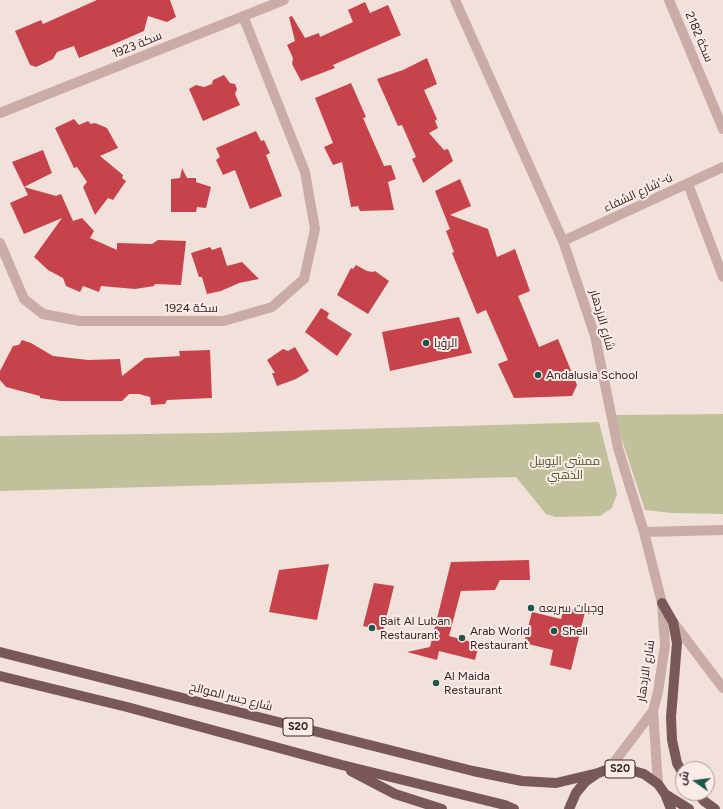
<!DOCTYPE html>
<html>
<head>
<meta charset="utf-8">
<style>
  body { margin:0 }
  #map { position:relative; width:723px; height:809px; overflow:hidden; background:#f2e0da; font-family:Figtree,Cairo,sans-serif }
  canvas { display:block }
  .north { position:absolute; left:675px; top:761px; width:40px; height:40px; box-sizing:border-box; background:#faebe7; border:1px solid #ac9d9a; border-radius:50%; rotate:284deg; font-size:11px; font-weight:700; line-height:16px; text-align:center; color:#362727 }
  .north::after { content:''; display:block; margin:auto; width:14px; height:18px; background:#1c584a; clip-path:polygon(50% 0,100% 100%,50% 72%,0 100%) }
</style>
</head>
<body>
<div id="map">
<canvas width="723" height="809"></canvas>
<div class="north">ش</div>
</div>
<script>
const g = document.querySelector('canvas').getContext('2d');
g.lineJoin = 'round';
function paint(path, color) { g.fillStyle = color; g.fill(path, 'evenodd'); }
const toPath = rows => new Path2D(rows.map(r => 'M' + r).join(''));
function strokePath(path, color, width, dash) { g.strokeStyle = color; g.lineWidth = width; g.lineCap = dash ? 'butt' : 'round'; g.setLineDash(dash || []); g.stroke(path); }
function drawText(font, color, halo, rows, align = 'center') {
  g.font = font + ' Figtree,Cairo,sans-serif'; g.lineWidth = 4; g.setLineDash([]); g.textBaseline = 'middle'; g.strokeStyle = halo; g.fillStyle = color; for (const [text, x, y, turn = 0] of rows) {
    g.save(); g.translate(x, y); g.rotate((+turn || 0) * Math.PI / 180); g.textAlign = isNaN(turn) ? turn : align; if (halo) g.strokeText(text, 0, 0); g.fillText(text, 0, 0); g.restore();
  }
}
paint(toPath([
  [723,414,723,514,672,513,645,510,621,437,616,415],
  [599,422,617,494,612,508,600,516,555,517,546,514,516,477,0,491,0,436,217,433]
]), '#c0c19a');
paint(toPath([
  [97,0,170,0,176,17,167,22,148,16,144,31,114,44,79,58,74,46,57,52,53,59,36,67,30,65,15,31,41,20,43,24],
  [365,2,370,13,388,5,401,35,333,65,335,68,301,81,292,64,293,58,287,45,295,41,289,17,292,16,305,38,319,33,320,37,353,22,348,10],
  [427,58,437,84,424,90,437,119,435,121,438,128,429,133,444,150,448,149,453,161,423,183,412,159,416,157,402,125,398,126,377,79,403,70],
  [224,75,230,83,235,84,237,89,235,94,240,105,203,121,189,89,196,85,204,87,212,84,213,80],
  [351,83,366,117,363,118,384,166,391,165,396,179,388,182,394,210,360,211,358,206,351,207,342,162,333,165,324,147,333,143,315,98],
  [74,119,79,125,88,121,91,124,95,123,107,128,118,148,100,156,123,175,122,178,126,181,113,200,108,198,95,215,83,187,87,182,77,167,74,168,55,128],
  [256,131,261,141,264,140,270,153,266,155,282,196,250,209,235,170,223,175,216,160,220,157,216,148],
  [43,150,52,173,24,187,56,196,61,194,73,221,82,218,94,231,90,238,117,250,117,243,152,244,158,240,186,241,181,285,155,284,154,286,135,289,101,286,99,292,83,286,80,292,66,286,63,278,48,270,34,257,62,218,24,234,10,203,28,195,12,162],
  [182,168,187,178,196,178,196,182,211,187,206,208,197,207,196,212,171,212,171,179,180,178],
  [460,179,471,206,450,215,488,229,497,257,515,249,530,291,518,296,539,347,558,339,577,385,572,396,514,398,498,364,508,360,486,310,477,314,452,253,454,252,446,231,450,229,435,191],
  [210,247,212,250,221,247,227,266,242,262,259,279,239,283,221,291,207,294,202,277,199,277,191,253],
  [356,265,367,271,373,272,375,271,389,281,368,314,337,295,351,268,353,269],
  [321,308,329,313,327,318,352,334,337,356,305,332],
  [459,317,472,353,390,371,382,332],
  [22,340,31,343,53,356,88,360,120,359,122,376,145,358,180,356,179,351,210,350,212,398,167,400,165,404,151,405,150,397,139,394,129,394,122,401,61,401,40,398,40,396,6,387,0,380,0,371,13,346,19,345],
  [295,347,309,371,296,379,277,386,272,373,275,373,267,360,283,349,288,351],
  [529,560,530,580,500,580,495,590,461,591,449,636,479,644,475,660,439,651,437,660,407,652,430,647,451,562],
  [329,564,317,620,269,612,279,570],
  [374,583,394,586,383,631,363,626],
  [564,607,585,612,571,670,550,665,553,650,524,643,532,612,561,619]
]), '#c7434b');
strokePath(toPath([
  [455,0,563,241,595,336,618,448,644,532,662,603,665,645,658,692,653,711,658,784],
  [669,0,723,129],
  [0,113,284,0],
  [688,184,723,277],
  [563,241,723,167],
  [0,243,24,299,43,314,80,321,224,321,272,307,304,279,315,229,305,172,243,16],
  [644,532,723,530],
  [673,622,723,688],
  [609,769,653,711]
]), '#caaca6', 10);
strokePath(toPath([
  [662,603,673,622,677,643,671,717,672,740,677,763,683,774],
  [0,652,473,771,522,781,556,783,598,773],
  [0,676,127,707,342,765,505,805,514,809],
  [351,771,395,794,442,809],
  [697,793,704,801,715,809],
  [665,794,689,809],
  [569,809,576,793,585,782,598,773,609,769,627,769,644,774,658,784,665,794,671,809]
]), '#785958', 10);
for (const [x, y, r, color] of [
  [426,343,4,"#1c584a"],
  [538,375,4,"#1c584a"],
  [531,608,4,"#1c584a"],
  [372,628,4,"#1c584a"],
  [554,631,4,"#1c584a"],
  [462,638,4,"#1c584a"],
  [436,683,4,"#1c584a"]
]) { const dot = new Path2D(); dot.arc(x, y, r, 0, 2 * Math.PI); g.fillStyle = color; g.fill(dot); strokePath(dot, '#faebe7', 1.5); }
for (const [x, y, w] of [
  [298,727,30],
  [620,769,30]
]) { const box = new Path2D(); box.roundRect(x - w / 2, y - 9, w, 18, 3); g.fillStyle = '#faebe7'; g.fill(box); strokePath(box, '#362727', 1); }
drawText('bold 11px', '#362727', null, [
  ["S20",298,727],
  ["S20",620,769]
]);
drawText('12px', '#362727', '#faebe7', [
  ["سكة 2182",699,37,67],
  ["سكة 1923",137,45,-22],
  ["شارع الشفاء'-ú",638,193,-25],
  ["سكة 1924",191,308],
  ["شارع الازدهار",602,320,74],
  ["شارع الازدهار",646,671,-81],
  ["شارع جسر الموالح",231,697,14]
]);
drawText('12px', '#362727', '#faebe7', [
  ["الرؤيا",434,343],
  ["Andalusia School",546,375],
  ["وجبات سريعه",539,608],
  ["Bait Al Luban",380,621],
  ["Restaurant",380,635],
  ["Arab World",470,631],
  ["Restaurant",470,645],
  ["Shell",562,631],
  ["Al Maida",444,676],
  ["Restaurant",444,690]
], 'left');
drawText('12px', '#52552b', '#faebe7', [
  ["ممشى اليوبيل",565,461],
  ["الذهبي",565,475]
]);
</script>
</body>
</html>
